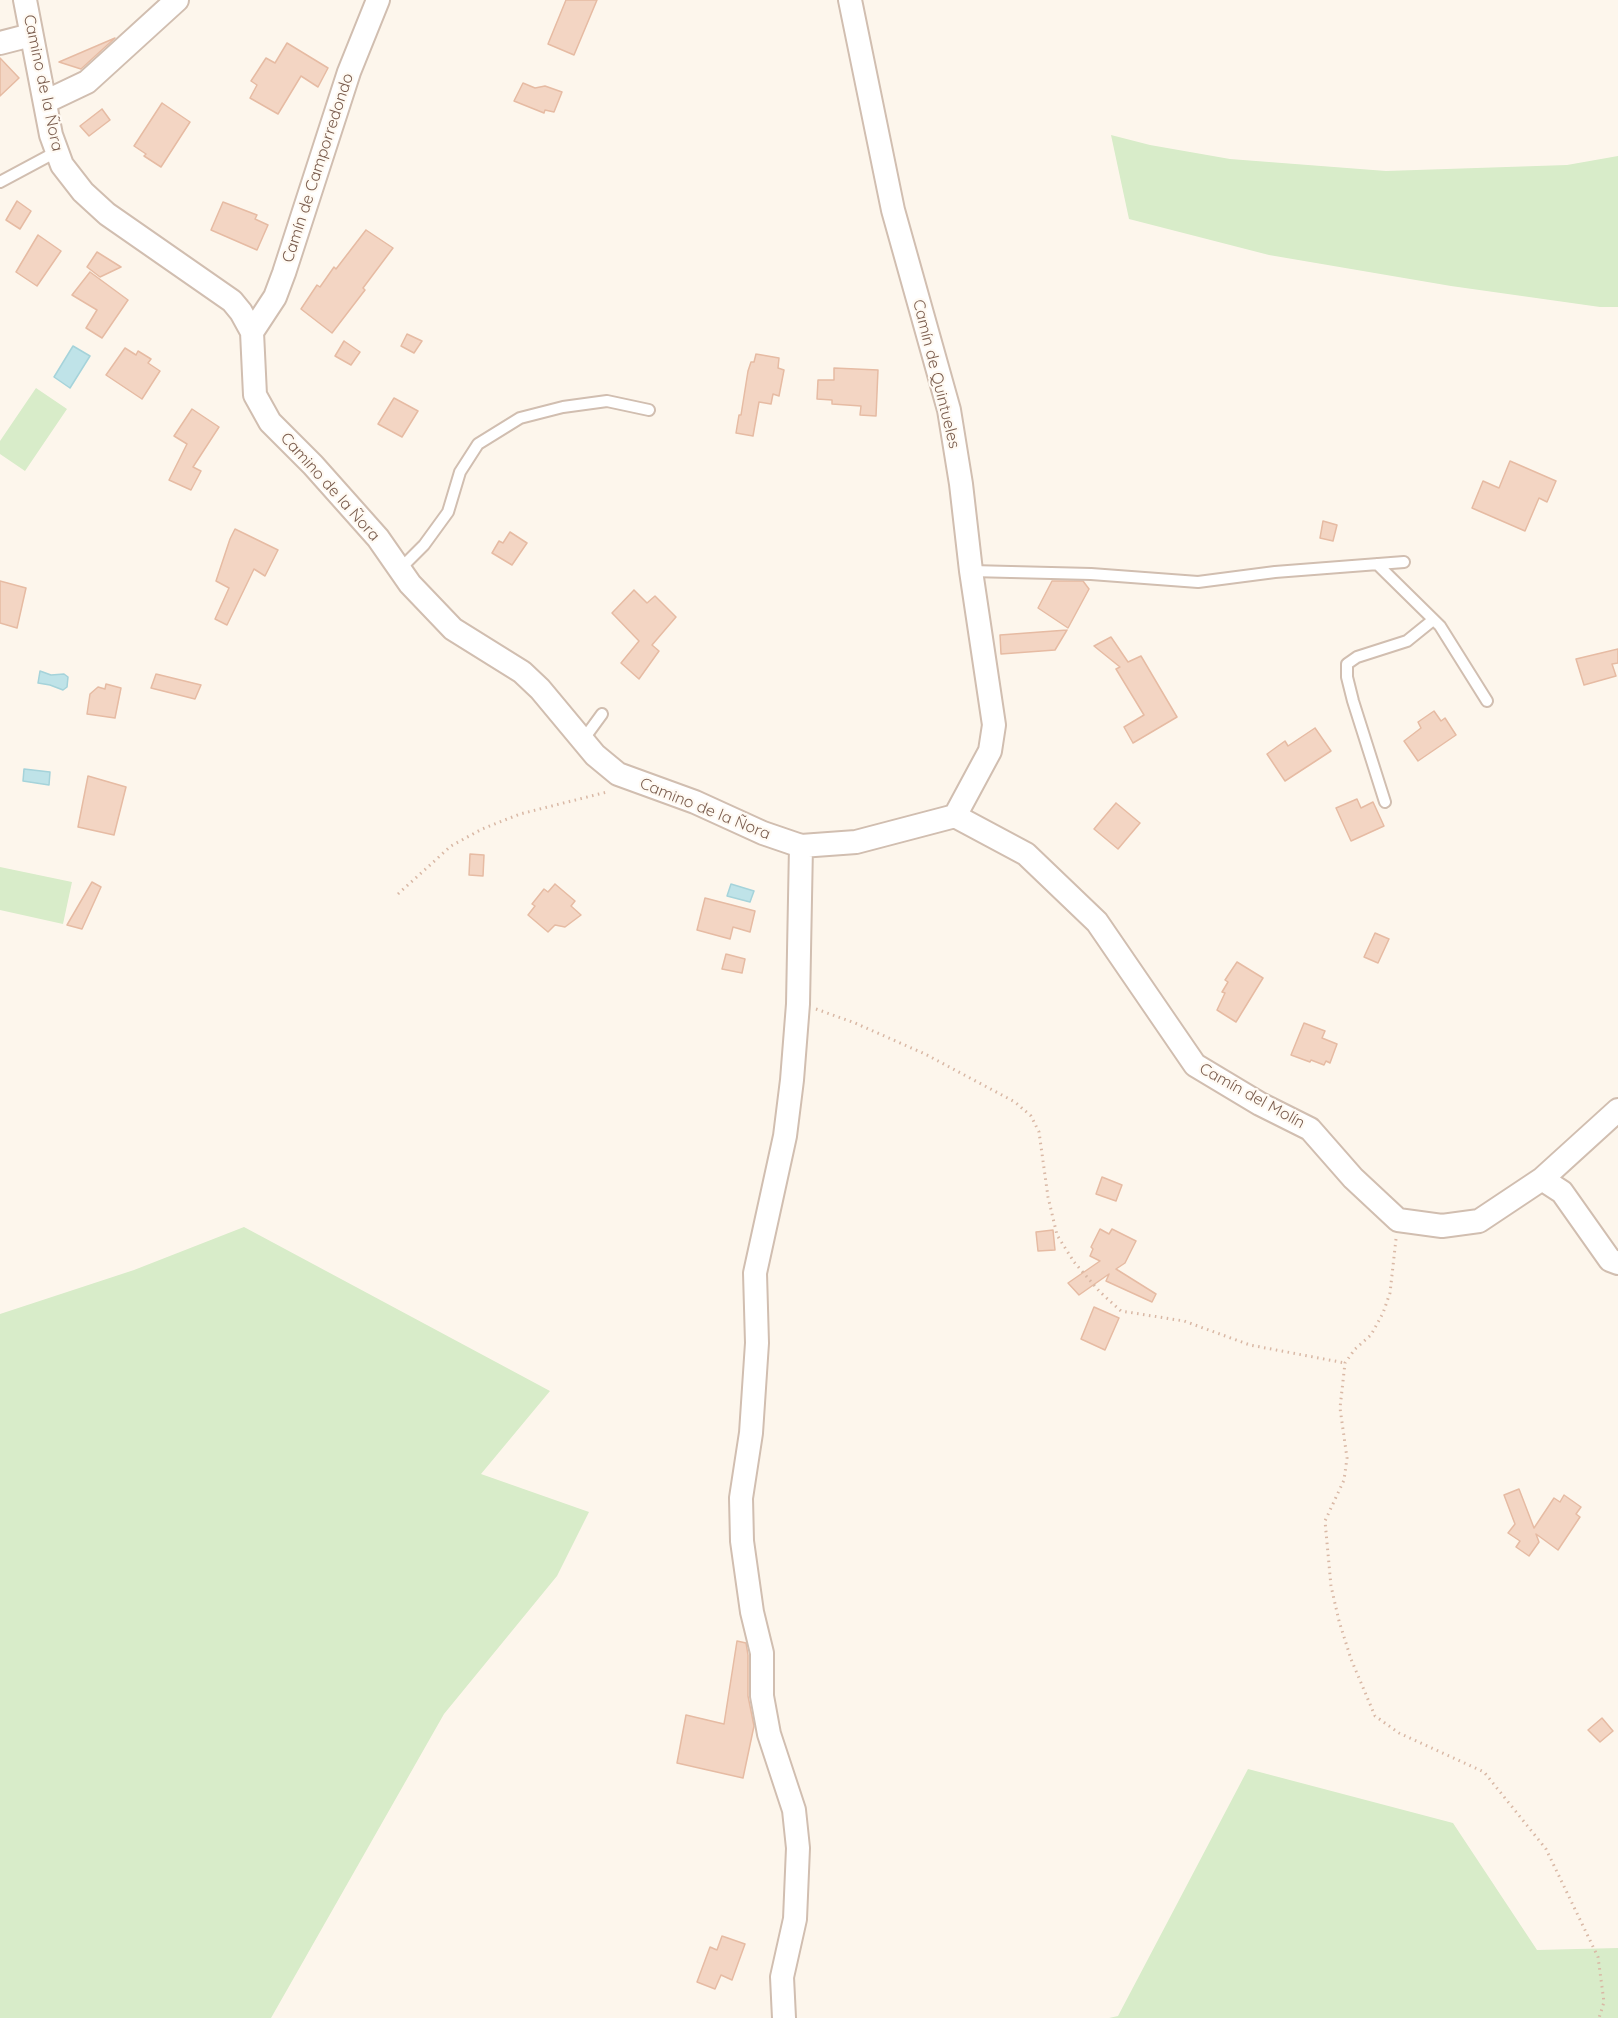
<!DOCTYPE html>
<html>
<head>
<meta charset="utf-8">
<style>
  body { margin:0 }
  canvas { display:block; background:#fdf6ec }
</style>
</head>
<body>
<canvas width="1618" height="2018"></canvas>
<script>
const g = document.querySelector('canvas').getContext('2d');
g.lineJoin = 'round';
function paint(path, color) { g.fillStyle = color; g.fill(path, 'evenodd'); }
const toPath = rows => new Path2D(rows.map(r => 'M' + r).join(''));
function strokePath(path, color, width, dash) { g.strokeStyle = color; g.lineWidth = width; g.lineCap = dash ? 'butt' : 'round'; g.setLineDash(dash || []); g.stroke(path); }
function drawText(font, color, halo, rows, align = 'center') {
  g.font = font + ' Quicksand,sans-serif'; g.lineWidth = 4.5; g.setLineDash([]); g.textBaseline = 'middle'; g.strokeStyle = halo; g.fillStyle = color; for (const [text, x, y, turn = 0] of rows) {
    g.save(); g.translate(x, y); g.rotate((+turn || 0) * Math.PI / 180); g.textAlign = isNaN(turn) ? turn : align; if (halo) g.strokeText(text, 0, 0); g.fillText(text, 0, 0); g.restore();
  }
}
paint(toPath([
  [1111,135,1150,145,1230,159,1386,171,1567,165,1618,156,1618,307,1600,307,1451,286,1269,255,1129,219],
  [36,388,67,409,25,471,0,454,0,441],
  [0,867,72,882,63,924,0,910],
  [244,1227,550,1391,481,1474,589,1512,557,1576,444,1714,271,2018,0,2018,0,1314,134,1270],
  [1248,1769,1453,1823,1537,1950,1618,1948,1618,2018,1109,2018,1118,2016]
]), '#d8ecc9');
const water = toPath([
  [73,346,90,356,70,388,54,377,73,346],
  [40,671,51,675,64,674,68,677,67,687,63,690,50,685,38,683,40,671],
  [24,769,50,772,49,785,23,781,24,769],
  [731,884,754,891,750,902,727,896,731,884]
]);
paint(water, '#bfe3e8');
strokePath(water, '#a5d3da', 1.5);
const building = toPath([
  [566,0,597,0,574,55,548,44,566,0],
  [115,38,81,69,59,62,115,38],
  [287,43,328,68,318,87,301,76,278,114,250,98,257,85,251,81,266,58,275,63,287,43],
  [0,58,19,78,0,96,0,58],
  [523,83,535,88,545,86,562,92,554,112,545,110,544,113,514,101,523,83],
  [162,103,190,122,161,167,144,156,146,154,134,146,162,103],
  [102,109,110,120,89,136,80,126,102,109],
  [17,201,31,211,20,229,6,220,17,201],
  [223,202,257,215,255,219,268,225,257,250,211,230,223,202],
  [366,230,393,248,363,288,365,290,332,333,301,309,317,285,320,287,334,267,336,269,366,230],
  [38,235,61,251,37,286,16,272,38,235],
  [97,252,121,267,100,277,87,267,97,252],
  [90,272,128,300,102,338,86,328,97,310,72,295,90,272],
  [407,334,422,341,414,353,401,346,407,334],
  [344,341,360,352,351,365,335,356,344,341],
  [125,348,136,355,138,351,151,359,148,363,160,371,142,399,106,375,125,348],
  [756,354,779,358,778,368,784,370,779,396,773,394,771,404,759,402,753,436,736,433,739,415,741,415,748,371,751,362,754,362,756,354],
  [834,368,878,370,876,416,860,415,861,406,832,404,832,400,817,399,818,380,834,380,834,368],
  [394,398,418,411,402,437,378,424,394,398],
  [192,409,219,427,193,467,201,471,191,490,169,480,187,444,174,436,192,409],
  [1510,461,1556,481,1547,502,1539,498,1525,531,1472,508,1483,481,1499,488,1510,461],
  [1323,521,1337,525,1333,541,1320,538,1323,521],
  [235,529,278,550,265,576,254,569,227,625,215,619,229,588,216,581,230,539,235,529],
  [510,532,527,543,512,565,492,553,499,541,503,543,510,532],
  [0,581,26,588,17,628,0,623,0,581],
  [1052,581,1083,581,1089,589,1068,628,1038,608,1052,581],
  [634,590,647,603,655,596,676,617,652,645,659,651,639,679,621,663,639,641,612,613,634,590],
  [1067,630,1055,650,1001,654,1000,635,1067,630],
  [1111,637,1128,662,1141,656,1177,717,1133,743,1124,727,1144,715,1116,669,1120,667,1094,646,1111,637],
  [1618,649,1618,663,1612,664,1616,676,1584,685,1576,659,1618,649],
  [156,674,201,685,195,699,151,688,156,674],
  [106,684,121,688,115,718,87,714,90,694,98,687,105,689,106,684],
  [1434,711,1441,721,1445,718,1456,735,1418,761,1404,741,1421,728,1418,722,1434,711],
  [1315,728,1331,751,1285,781,1267,754,1285,741,1288,746,1315,728],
  [88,776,126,787,114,835,78,827,88,776],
  [1357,799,1361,808,1373,802,1384,826,1351,841,1336,808,1357,799],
  [1116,803,1140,823,1118,849,1094,829,1116,803],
  [470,854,484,855,483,876,469,875,470,854],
  [92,882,101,887,82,929,67,925,92,882],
  [555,884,575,901,571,906,581,915,565,927,555,925,548,932,528,915,535,906,532,904,544,889,548,892,555,884],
  [705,898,755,911,750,932,733,927,730,939,697,930,705,898],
  [1375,933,1389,939,1378,963,1364,957,1375,933],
  [726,954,745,959,742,973,722,969,726,954],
  [1237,962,1263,978,1236,1022,1217,1010,1225,993,1222,992,1228,982,1225,980,1237,962],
  [1304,1023,1325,1031,1322,1038,1337,1044,1330,1063,1326,1061,1324,1065,1311,1060,1310,1062,1291,1055,1304,1023],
  [1102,1177,1122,1185,1116,1201,1096,1194,1102,1177],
  [1100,1229,1109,1234,1112,1229,1136,1241,1125,1263,1116,1269,1156,1294,1152,1302,1106,1281,1109,1274,1079,1295,1068,1283,1100,1261,1090,1256,1093,1249,1091,1247,1100,1229],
  [1053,1230,1055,1250,1038,1251,1036,1232,1053,1230],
  [1094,1307,1119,1318,1105,1350,1081,1339,1094,1307],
  [1519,1489,1534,1528,1554,1498,1560,1502,1564,1495,1581,1507,1576,1514,1580,1517,1558,1550,1536,1534,1539,1542,1529,1556,1516,1547,1520,1541,1508,1533,1515,1524,1504,1495,1519,1489],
  [737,1641,746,1643,748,1655,748,1696,754,1726,743,1778,677,1763,686,1715,724,1724,737,1641],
  [1602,1718,1613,1731,1600,1742,1588,1730,1602,1718],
  [722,1936,745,1944,732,1980,721,1975,715,1989,697,1982,710,1947,717,1950,722,1936]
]);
paint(building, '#f3d5c3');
strokePath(building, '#e6bba3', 1.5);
const lane = toPath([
  [0,182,56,152],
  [1377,564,1440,626,1487,701],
  [400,569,424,545,448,512,460,472,478,444,520,418,563,407,607,401,649,410],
  [971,571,1091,574,1198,582,1275,572,1404,562],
  [583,740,602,714],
  [1385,802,1353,701,1347,677,1347,664,1357,657,1407,641,1433,620]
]);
const street = toPath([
  [25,0,51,135,62,165,83,192,107,214,232,301,241,312,252,332,255,395,270,422,313,465,378,538,410,584,453,629,522,672,540,689,595,755,618,774,695,802,763,833,801,846,856,842,955,816,1026,854,1097,922,1195,1065,1260,1104,1310,1129,1353,1178,1398,1220,1442,1226,1479,1221,1542,1179,1562,1192,1610,1260,1618,1263],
  [850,0,893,210,949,410,961,484,971,571,994,725,990,751,955,816],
  [0,43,31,35],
  [45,102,87,82,177,0],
  [252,332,275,297,284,273,349,72,378,0],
  [1542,1179,1618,1110],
  [784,2018,782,1977,795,1919,798,1848,794,1810,769,1734,762,1696,762,1653,752,1612,742,1541,741,1498,751,1433,757,1343,755,1273,785,1136,792,1080,798,1004,801,846]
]);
strokePath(lane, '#d1beb0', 14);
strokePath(street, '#d1beb0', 26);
strokePath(toPath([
  [398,894,451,846,482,829,520,814,607,792],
  [816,1009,855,1023,925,1054,1015,1102,1031,1116,1039,1132,1048,1197,1057,1235,1074,1262,1100,1292,1121,1311,1184,1321,1250,1345,1345,1363],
  [1396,1239,1390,1293,1383,1313,1371,1335,1355,1349,1345,1363,1340,1408,1347,1458,1344,1480,1325,1521,1331,1586,1339,1621,1351,1659,1375,1716,1399,1733,1484,1772,1546,1849,1598,1957,1604,2002,1599,2018]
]), '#d9b8a5', 3, [1.5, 4.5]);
strokePath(lane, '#fff', 10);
strokePath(street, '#fff', 22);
drawText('16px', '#7a5c4d', '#fffaf3', [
  ["Camino de la Ñora",43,83,78],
  ["Camín de Camporredondo",318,168,-72],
  ["Camín de Quintueles",936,374,76],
  ["Camino de la Ñora",330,487,48],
  ["Camino de la Ñora",705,809,22],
  ["Camín del Molín",1252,1096,29]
]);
</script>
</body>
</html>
